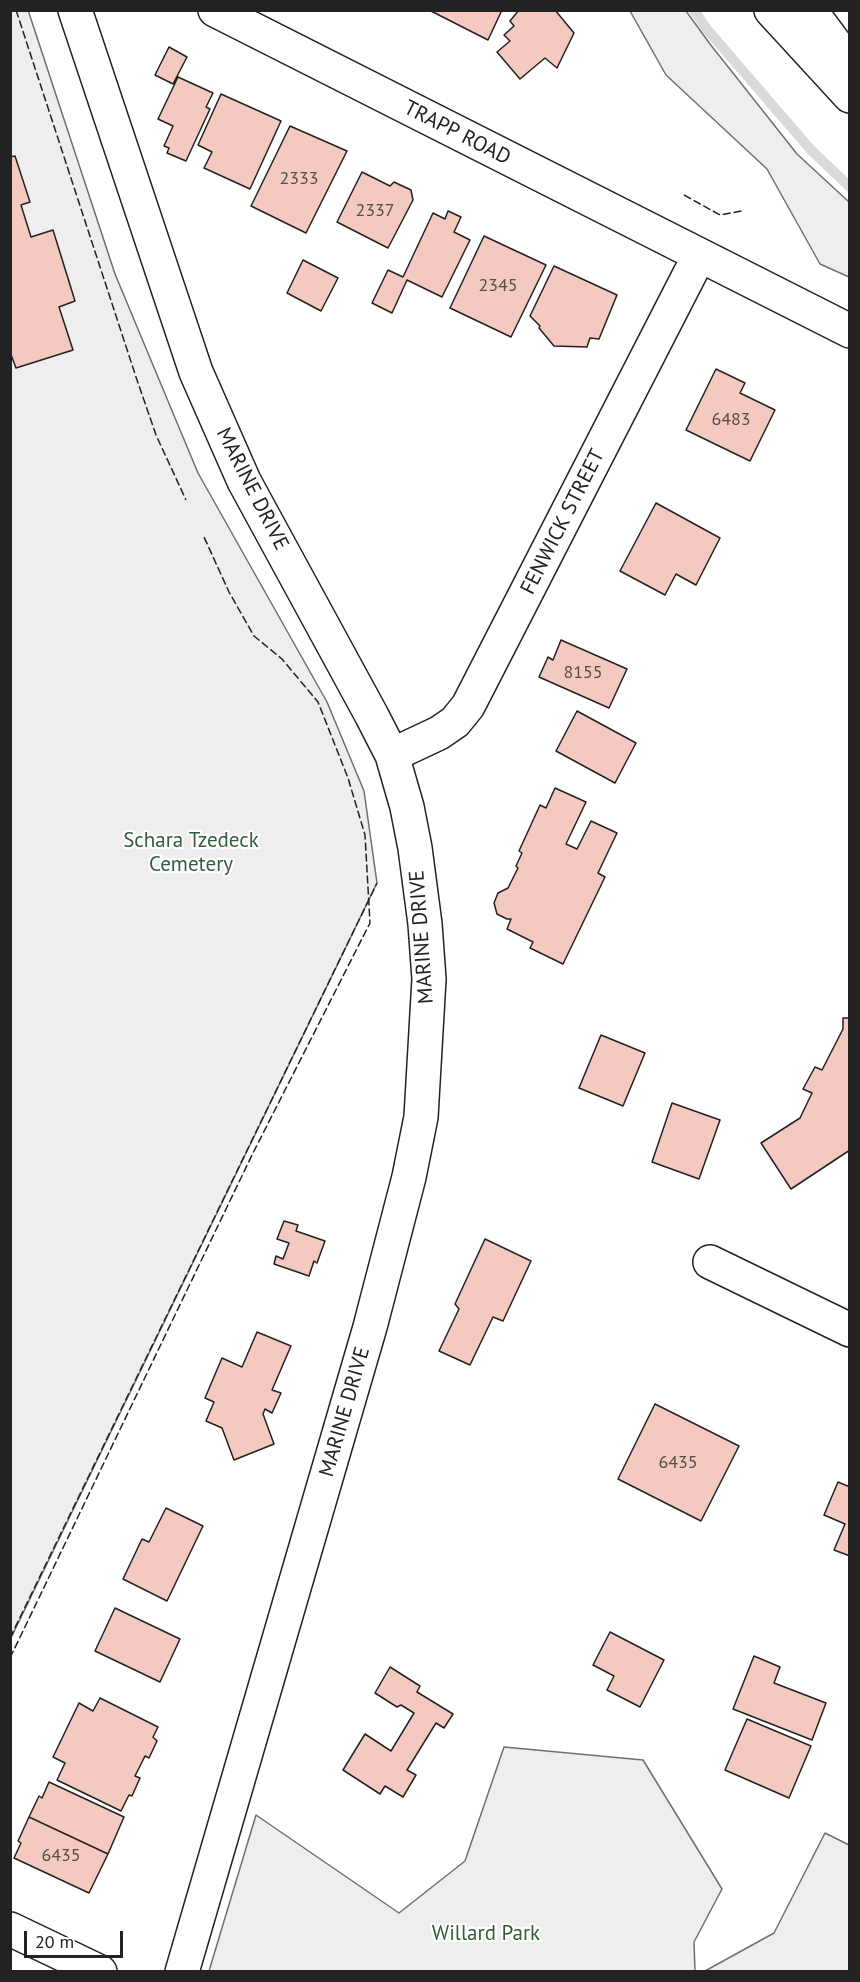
<!DOCTYPE html>
<html>
<head>
<meta charset="utf-8">
<style>
  body { margin:0 }
  #map { position:relative; width:860px; height:1982px; overflow:hidden; background:#fff; font-family:"PT Sans",sans-serif }
  canvas { display:block }
  .frame { position:absolute; inset:0; border:12px solid #222; pointer-events:none }
  .scale { position:absolute; left:24px; top:1931px; width:99px; height:27px; box-sizing:border-box; border:3px solid #222; border-top:0; padding-left:8px; font-size:18px; line-height:21px; white-space:nowrap; color:#222; -webkit-text-stroke:4px #fff; paint-order:stroke }
</style>
</head>
<body>
<div id="map">
<canvas width="860" height="1982"></canvas>
<div class="frame"></div>
<div class="scale">20 m</div>
</div>
<script>
const g = document.querySelector('canvas').getContext('2d');
g.lineJoin = 'round';
function paint(path, color) { g.fillStyle = color; g.fill(path, 'evenodd'); }
const toPath = rows => new Path2D(rows.map(r => 'M' + r).join(''));
function strokePath(path, color, width, dash) { g.strokeStyle = color; g.lineWidth = width; g.lineCap = dash ? 'butt' : 'round'; g.setLineDash(dash || []); g.stroke(path); }
function drawText(font, color, halo, rows, align = 'center') {
  g.font = font + ' "PT Sans",sans-serif'; g.lineWidth = 4.5; g.setLineDash([]); g.textBaseline = 'middle'; g.strokeStyle = halo; g.fillStyle = color; for (const [text, x, y, turn = 0] of rows) {
    g.save(); g.translate(x, y); g.rotate((+turn || 0) * Math.PI / 180); g.textAlign = isNaN(turn) ? turn : align; if (halo) g.strokeText(text, 0, 0); g.fillText(text, 0, 0); g.restore();
  }
}
const green = toPath([
  [28,10,115,274,198,473,327,702,364,791,377,883,11,1638,10,11,28,10],
  [630,11,686,11,710,44,797,154,849,202,849,277,820,264,767,169,666,75,630,11],
  [504,1747,643,1760,722,1889,694,1942,695,1971,209,1971,256,1815,399,1913,465,1861,504,1747],
  [825,1833,849,1845,849,1971,705,1971,774,1933,825,1833]
]);
paint(green, '#eee');
strokePath(green, '#6f6f6f', 1.5);
strokePath(toPath([
  [694,10,706,28,811,150,850,187]
]), '#d9d9d9', 10);
const building = toPath([
  [429,10,502,10,488,40,429,10],
  [519,10,555,10,574,33,557,68,545,58,520,79,497,52,510,41,504,35,514,26,510,21,519,10],
  [169,47,187,57,173,84,155,75,169,47],
  [178,77,213,93,206,107,210,109,186,161,167,153,169,148,164,146,173,126,158,119,178,77],
  [221,94,281,121,250,189,204,168,212,152,198,145,221,94],
  [290,126,347,151,306,233,251,206,290,126],
  [15,156,30,202,21,205,31,237,53,230,75,301,59,307,73,350,16,368,10,352,10,157,15,156],
  [362,172,390,186,394,182,411,190,413,200,388,248,337,222,362,172],
  [448,211,461,217,454,232,470,240,442,297,407,280,392,313,372,303,388,270,403,277,433,213,445,219,448,211],
  [484,236,546,265,511,337,450,308,484,236],
  [303,260,338,278,321,311,287,293,303,260],
  [554,266,617,295,599,339,590,338,587,347,554,346,539,328,540,326,530,316,554,266],
  [716,369,745,383,740,393,775,410,750,461,686,430,716,369],
  [656,503,720,538,696,585,676,574,665,595,620,571,656,503],
  [561,640,627,669,609,708,539,677,548,657,553,660,561,640],
  [577,711,636,743,615,783,556,751,577,711],
  [555,788,586,802,566,844,577,849,591,821,617,833,598,873,605,877,563,964,530,948,533,942,507,929,511,919,507,919,497,914,494,903,498,893,508,888,518,868,516,866,522,853,519,851,540,805,546,808,555,788],
  [843,1018,850,1018,850,1150,791,1189,761,1143,800,1118,812,1093,803,1089,815,1067,822,1070,843,1029,843,1018],
  [601,1035,645,1053,623,1106,579,1088,601,1035],
  [672,1103,720,1120,699,1179,652,1162,672,1103],
  [284,1221,298,1225,296,1231,325,1241,317,1263,314,1261,309,1276,274,1264,276,1256,283,1259,289,1243,277,1239,284,1221],
  [485,1239,531,1261,503,1321,493,1317,470,1365,439,1351,459,1309,455,1304,485,1239],
  [257,1332,291,1346,272,1390,281,1393,272,1413,265,1409,263,1414,274,1444,234,1460,222,1428,206,1421,214,1402,205,1398,222,1358,242,1367,257,1332],
  [655,1404,739,1446,701,1521,618,1479,655,1404],
  [838,1482,850,1487,850,1556,834,1550,845,1524,824,1515,838,1482],
  [166,1508,203,1526,167,1601,123,1579,142,1539,149,1542,166,1508],
  [115,1608,180,1639,160,1682,95,1651,115,1608],
  [610,1632,664,1660,640,1707,607,1690,614,1676,593,1665,610,1632],
  [754,1656,780,1667,774,1683,826,1703,812,1740,733,1709,754,1656],
  [390,1667,420,1686,417,1692,453,1714,444,1728,436,1723,407,1770,416,1775,403,1797,385,1786,380,1794,343,1770,365,1734,391,1751,414,1713,401,1705,397,1707,375,1693,390,1667],
  [100,1698,158,1727,153,1737,157,1741,149,1758,145,1756,135,1776,140,1778,132,1796,129,1795,121,1811,57,1780,65,1763,53,1757,79,1703,93,1711,100,1698],
  [747,1719,811,1746,789,1798,725,1770,747,1719],
  [49,1782,124,1817,108,1854,29,1817,39,1796,42,1798,49,1782],
  [29,1817,108,1854,89,1893,14,1858,21,1843,18,1841,29,1817]
]);
paint(building, '#f3c9c0');
strokePath(building, '#222', 1.5);
const minor = toPath([
  [75,10,196,372,244,481,372,716,392,755,407,807,415,848,425,924,429,979,421,1117,409,1177,370,1327,182,1972],
  [215,10,850,331],
  [392,755,439,733,455,722,468,706,699,256],
  [710,1262,850,1330],
  [10,1929,100,1972]
]);
const major = toPath([
  [810,10,850,64]
]);
const highway = toPath([
  [771,10,850,96]
]);
strokePath(minor, '#222', 36);
strokePath(major, '#222', 36);
strokePath(highway, '#222', 36);
strokePath(minor, '#fff', 33);
strokePath(major, '#fff', 33);
strokePath(highway, '#fff', 33);
strokePath(toPath([
  [16,10,136,377,156,435,186,500],
  [684,195,720,215,742,211],
  [10,1638,377,883],
  [10,1658,252,1155,370,923,365,835,348,778,318,702,282,659,254,636,229,592,204,537]
]), '#222', 1.5, [8, 3]);
drawText('18px', '#564c4a', null, [
  ["2333",299,179],
  ["2337",375,211],
  ["2345",498,286],
  ["6483",731,420],
  ["8155",583,673],
  ["6435",678,1463],
  ["6435",61,1856]
]);
drawText('21px', '#222', '#fff', [
  ["TRAPP ROAD",457,133,27],
  ["MARINE DRIVE",252,489,63],
  ["FENWICK STREET",563,522,-63],
  ["MARINE DRIVE",422,937,-94],
  ["MARINE DRIVE",345,1412,-74]
]);
drawText('21px', '#2f5e38', '#fff', [
  ["Schara Tzedeck",191,841],
  ["Cemetery",191,865],
  ["Willard Park",486,1934]
]);
</script>
</body>
</html>
